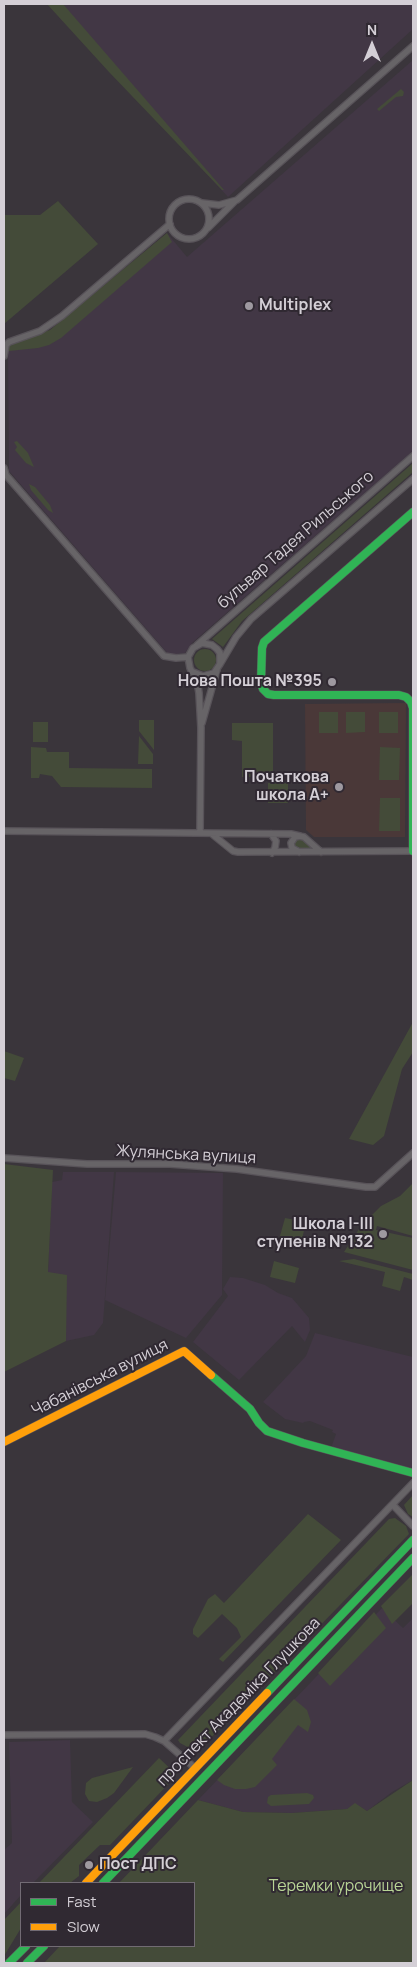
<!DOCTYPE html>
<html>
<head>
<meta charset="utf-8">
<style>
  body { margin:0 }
  #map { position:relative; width:417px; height:1967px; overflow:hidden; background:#3a353b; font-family:Manrope,sans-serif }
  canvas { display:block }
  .frame { position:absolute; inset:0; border:5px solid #d4cfd6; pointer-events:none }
  .legend { position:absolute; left:20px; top:1882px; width:175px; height:65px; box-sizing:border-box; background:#302932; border:1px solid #726b74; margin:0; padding:6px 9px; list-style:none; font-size:15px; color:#d4cfd6 }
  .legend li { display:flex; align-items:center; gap:10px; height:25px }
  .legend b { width:25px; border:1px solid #726b74 }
  .north { position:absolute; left:347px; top:20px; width:50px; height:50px; -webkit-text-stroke:4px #302932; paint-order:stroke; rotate:0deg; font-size:14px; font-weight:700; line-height:20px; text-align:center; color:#d4cfd6 }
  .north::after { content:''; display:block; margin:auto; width:18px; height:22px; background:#d4cfd6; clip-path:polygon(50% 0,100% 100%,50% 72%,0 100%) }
</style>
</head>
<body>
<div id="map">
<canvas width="417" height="1967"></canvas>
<div class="frame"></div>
<ul class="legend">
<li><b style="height:6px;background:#30b455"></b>Fast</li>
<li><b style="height:6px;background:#ff9f0a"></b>Slow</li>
</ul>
<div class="north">N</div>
</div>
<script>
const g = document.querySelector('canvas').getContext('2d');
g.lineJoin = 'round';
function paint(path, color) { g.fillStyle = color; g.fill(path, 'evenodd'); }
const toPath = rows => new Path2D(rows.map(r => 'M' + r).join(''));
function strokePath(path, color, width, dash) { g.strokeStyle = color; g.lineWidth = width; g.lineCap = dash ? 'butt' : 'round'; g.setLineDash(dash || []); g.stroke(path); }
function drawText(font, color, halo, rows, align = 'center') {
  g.font = font + ' Manrope,sans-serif'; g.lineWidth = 4; g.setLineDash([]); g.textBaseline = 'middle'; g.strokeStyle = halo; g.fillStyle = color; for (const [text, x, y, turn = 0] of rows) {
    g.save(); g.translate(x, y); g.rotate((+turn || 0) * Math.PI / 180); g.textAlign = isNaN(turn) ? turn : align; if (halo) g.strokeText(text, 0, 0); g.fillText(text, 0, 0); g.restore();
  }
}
paint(toPath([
  [57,4,413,4,413,29,228,197,193,159],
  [413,60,413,451,192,643,185,653,169,655,9,471,8,349,12,343,50,330,167,233,187,257],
  [63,1172,114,1172,103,1323,94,1335,66,1341,65,1306,48,1272,52,1182,62,1180],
  [116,1172,223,1173,222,1295,186,1338,105,1300],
  [230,1277,243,1278,265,1285,278,1293,292,1298,309,1318,310,1330,305,1342,292,1326,239,1380,193,1342,228,1296,223,1289],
  [315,1333,413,1357,413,1470,331,1448,336,1434,332,1432,333,1430,310,1421,304,1422,303,1423,285,1419,263,1402,306,1356],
  [382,1608,403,1628,413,1618,413,1780,392,1792,367,1811,356,1804,347,1809,292,1813,243,1812,198,1800],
  [70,1740,72,1802,93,1822,33,1883,21,1883,21,1895,4,1914,4,1850,12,1843,9,1742]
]), '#423745');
paint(toPath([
  [406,703,405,837,314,837,306,830,305,704]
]), '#4a3838');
paint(toPath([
  [47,4,63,4,224,190,222,190,109,72],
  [401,89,404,92,403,96,396,97,379,111,377,109],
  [58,201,98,244,4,324,4,215,40,215],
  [167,233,172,242,61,338,49,345,38,348,9,351,8,349,12,343,50,330],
  [17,441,28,453,34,467,26,463,15,450,17,447,14,442],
  [413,463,413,472,242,621,223,647,212,639],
  [29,484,35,487,50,505,53,513,48,510,31,490],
  '194 660a11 11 0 1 1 22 0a11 11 0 1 1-22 0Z',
  [319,712,338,712,338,733,319,733],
  [346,712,365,712,365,732,346,733],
  [379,712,398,712,398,733,379,733],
  [139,720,154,720,154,750,139,731],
  [33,722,48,722,48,742,33,742],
  [232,723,273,723,273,777,242,777,242,741,232,740],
  [139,736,153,754,153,764,138,764],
  [31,747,46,748,47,752,69,752,69,768,152,769,152,788,61,787,52,776,40,774,39,778,31,778],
  [380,747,400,748,399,780,379,780],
  [268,783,288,783,288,803,268,803],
  [380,798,400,798,400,831,379,831],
  [301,838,304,839,314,849,302,849,294,846,294,841],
  [413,1022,413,1052,402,1069,384,1136,373,1145,349,1139],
  [4,1051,24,1058,15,1081,4,1078],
  [4,1164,53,1170,48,1272,67,1275,66,1341,4,1372],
  [413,1183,413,1236,377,1226,376,1230,413,1238,413,1270,344,1252,361,1226,381,1206,400,1196],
  [285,1218,306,1222,300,1248,278,1243],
  [354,1259,413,1274,413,1280,404,1277,400,1291,382,1286,385,1272,339,1261],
  [274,1261,299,1268,295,1283,270,1277],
  [413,1495,413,1517,408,1514,404,1505],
  [308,1514,341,1540,223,1662,219,1659,241,1637,237,1628,222,1614,198,1638,193,1634,193,1629,208,1599,215,1594,224,1603],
  [395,1518,406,1526,409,1534,200,1749,195,1751,180,1743,178,1740,389,1519],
  [413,1574,413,1603,392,1624,381,1606],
  [374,1612,386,1628,330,1686,318,1673],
  [294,1699,307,1710,311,1722,308,1732,298,1725,272,1759,277,1765,255,1787,246,1789,235,1789,224,1785,217,1780],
  [159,1758,177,1775,110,1845,100,1845,79,1865,79,1876,70,1883,39,1883],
  [133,1767,114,1793,107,1798,97,1802,89,1801,85,1794,86,1783,92,1778],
  [413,1780,413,1963,44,1963,60,1946,194,1946,194,1883,119,1883,198,1800,243,1812,292,1813,347,1809,355,1803,367,1811],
  [307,1793,313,1795,314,1798,309,1804,271,1806,267,1803,268,1797,271,1795],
  [21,1902,21,1928,4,1956,4,1920]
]), '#444b39');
const street = toPath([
  '169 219a20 20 0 1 1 40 0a20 20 0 1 1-40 0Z',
  [202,203,219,205,237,200,413,46],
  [208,228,235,201],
  [4,356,6,345,9,342,40,331,62,316,170,224],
  [4,468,6,475,164,656,176,658,188,657],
  [197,645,413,456],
  [220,664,236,637,251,619,413,479],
  [193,672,203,676,214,673,220,664,220,653,217,649,212,645,202,643,193,648,188,657,190,668,197,681,199,693,201,728,200,833],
  [202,723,217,670],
  [4,831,291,834,304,837,321,852],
  [212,834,233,851,238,852,413,851],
  [271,834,276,841,275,848,272,853],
  [299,852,292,848,291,843,295,837,300,836],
  [4,1158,87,1164,170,1164,237,1169,366,1187,375,1187,413,1153],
  [393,1505,413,1526],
  [4,1735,145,1734,155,1737,164,1741,195,1768],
  [164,1741,413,1483]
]);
const fast = toPath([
  [413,512,264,642,262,648,261,683,263,689,268,694,274,695,399,695,406,697,411,702,413,708,413,851],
  [211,1375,250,1409,259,1423,267,1431,303,1443,413,1473],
  [267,1693,413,1540],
  [103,1883,413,1558],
  [9,1963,26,1946],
  [27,1963,44,1946]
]);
const slow = toPath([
  [4,1442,184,1351,211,1375],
  [86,1883,267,1693]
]);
strokePath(street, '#585359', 8);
strokePath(fast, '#585359', 9);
strokePath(slow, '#585359', 9);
strokePath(street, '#676467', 5.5);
strokePath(fast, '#30b455', 8);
strokePath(slow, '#ff9f0a', 8);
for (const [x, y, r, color] of [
  [249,306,5,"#9e99a0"],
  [332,682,5,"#9e99a0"],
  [339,787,5,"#9e99a0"],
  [383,1234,5,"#9e99a0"],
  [89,1865,5,"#9e99a0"]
]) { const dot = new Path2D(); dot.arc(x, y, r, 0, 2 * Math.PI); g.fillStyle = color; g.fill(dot); strokePath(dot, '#302932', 2); }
drawText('bold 16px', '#d4cfd6', '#302932', [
  ["Multiplex",259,306,"left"],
  ["Нова Пошта №395",322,682],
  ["Початкова",329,778],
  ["школа А+",329,796],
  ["Школа І-ІІІ",373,1225],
  ["ступенів №132",373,1243],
  ["Пост ДПС",99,1865,"left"]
], 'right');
drawText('16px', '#d4cfd6', '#302932', [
  ["бульвар Тадея Рильського",296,540,-41],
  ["Жулянська вулиця",186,1155,3],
  ["Чабанівська вулиця",100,1378,-27],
  ["проспект Академіка Глушкова",239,1702,-46]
]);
drawText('16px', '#b8d495', '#302932', [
  ["Теремки урочище",336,1887]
]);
</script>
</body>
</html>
